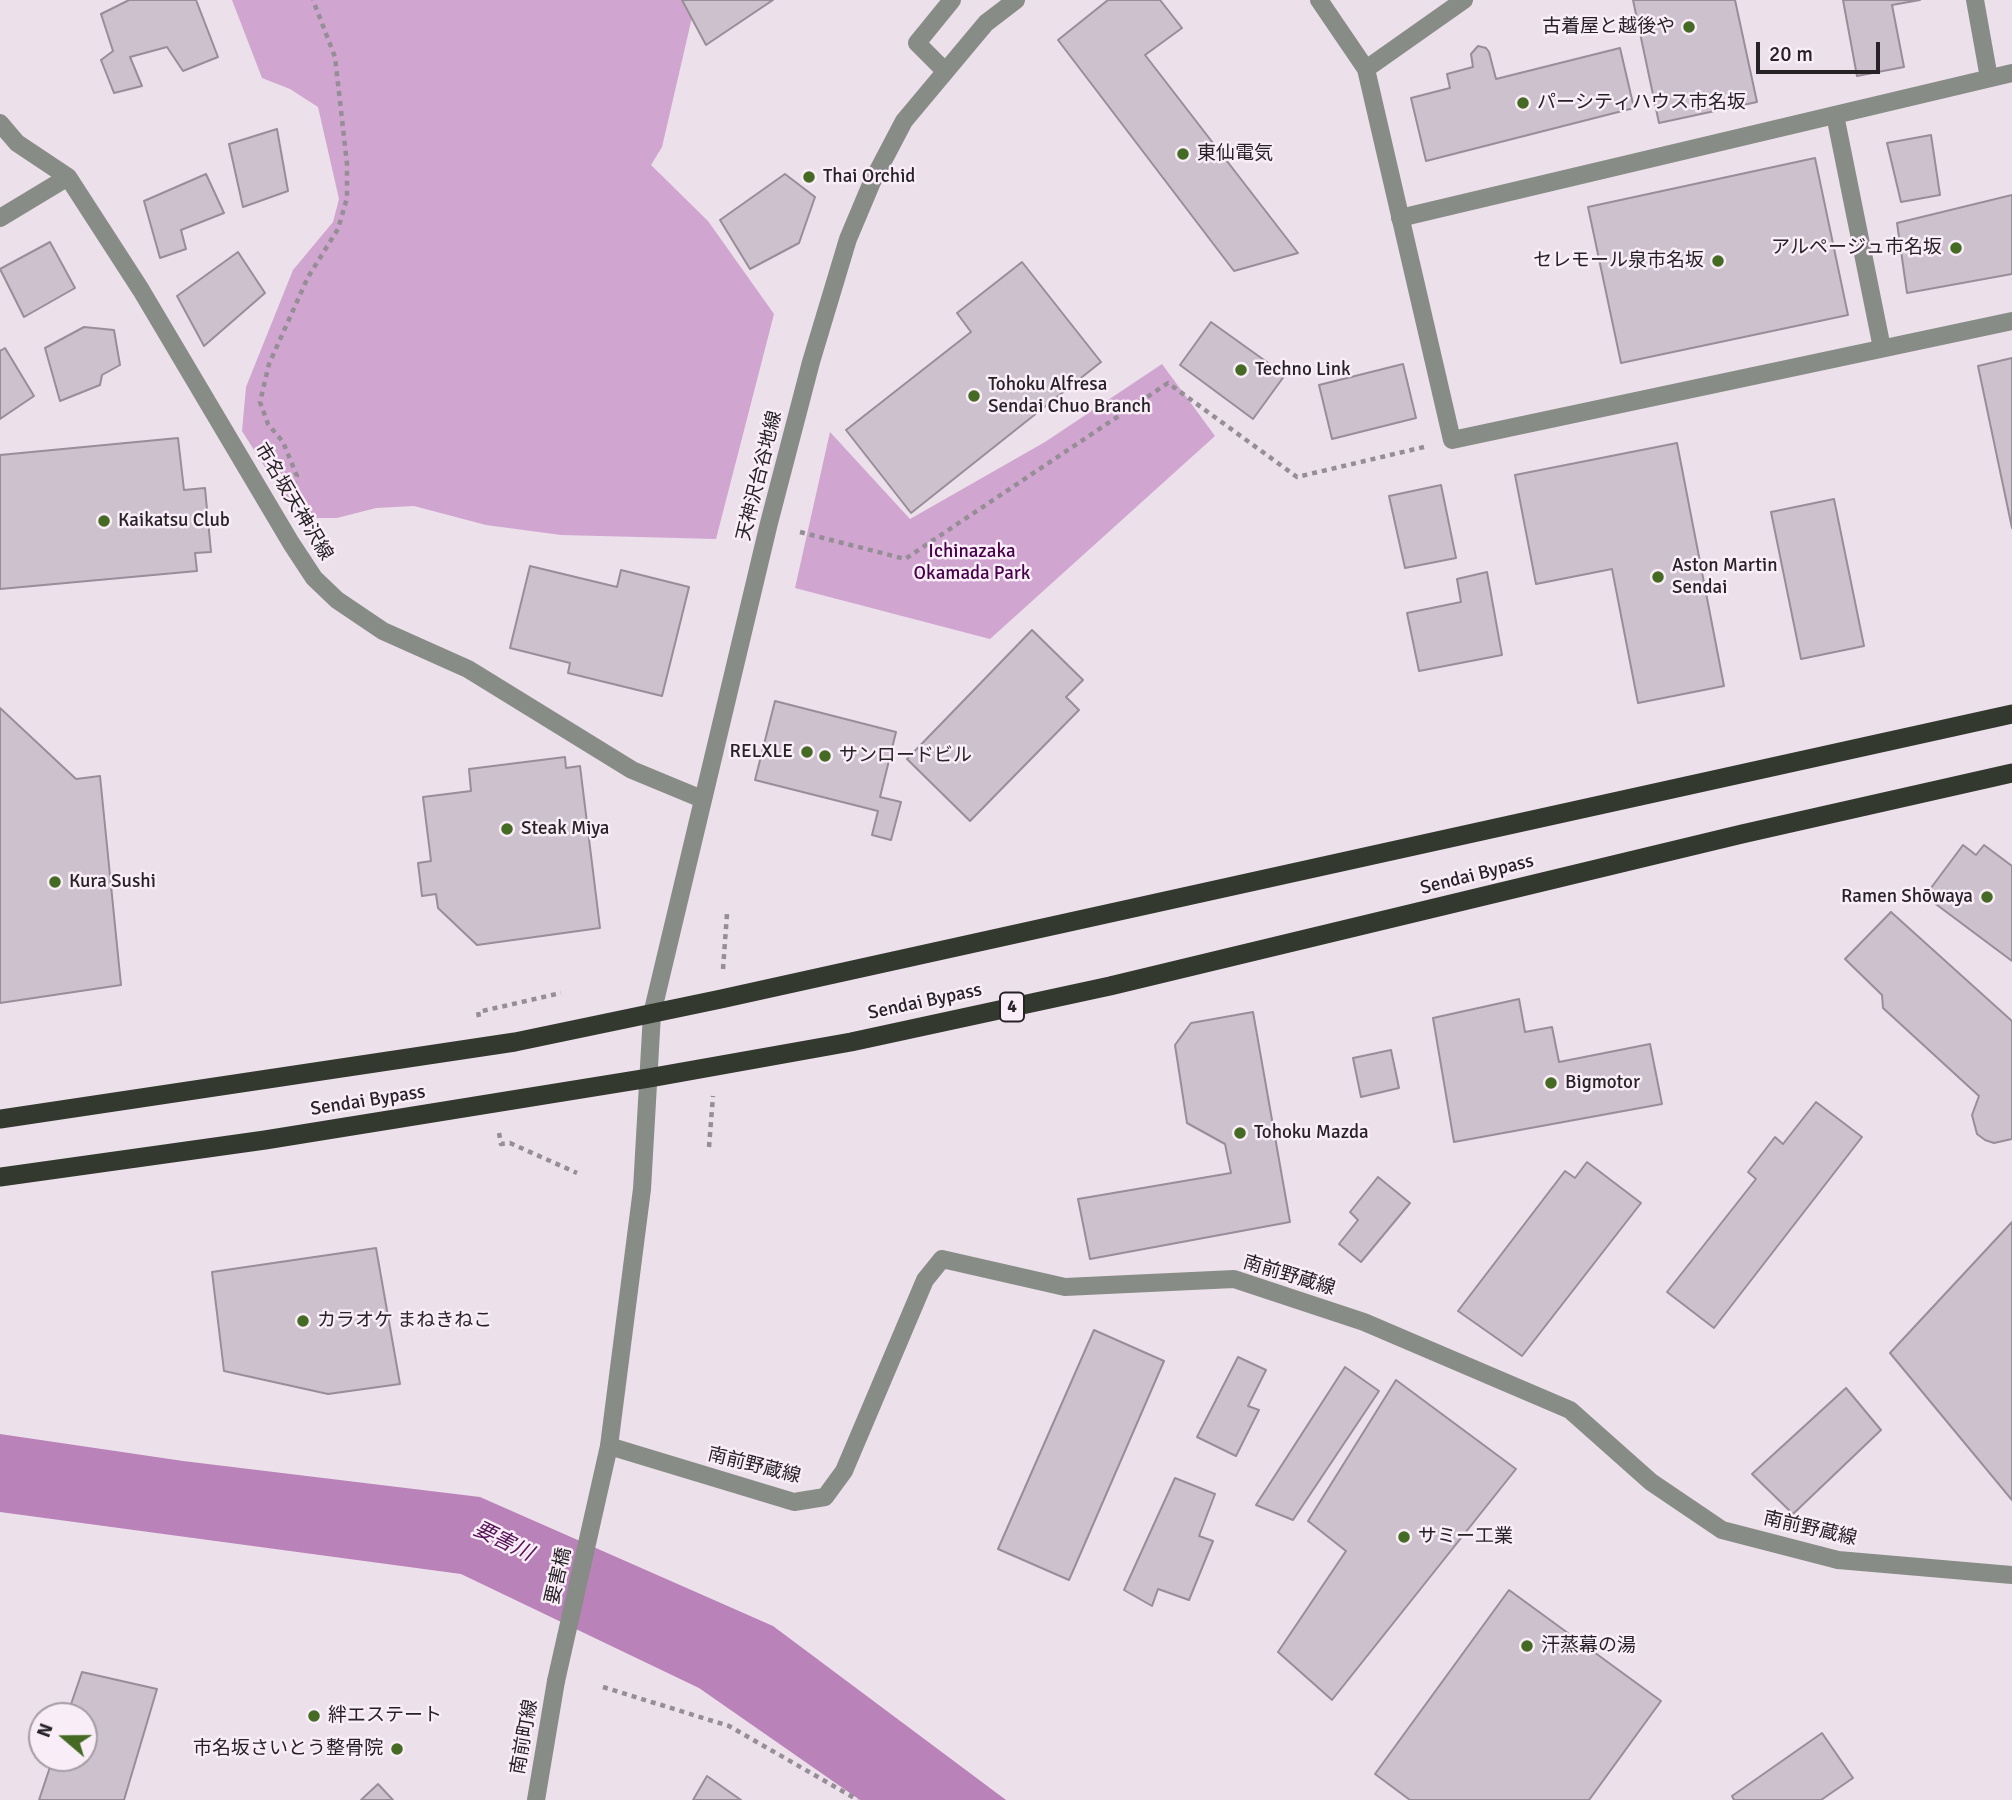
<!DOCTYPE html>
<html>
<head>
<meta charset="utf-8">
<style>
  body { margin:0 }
  #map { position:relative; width:2012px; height:1800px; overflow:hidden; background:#ece0eb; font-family:Signika,sans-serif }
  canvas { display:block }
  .north { position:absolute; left:28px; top:1702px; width:70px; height:70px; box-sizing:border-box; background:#f9edf8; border:2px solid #a59ca4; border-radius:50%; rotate:290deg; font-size:19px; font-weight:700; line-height:28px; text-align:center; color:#262226 }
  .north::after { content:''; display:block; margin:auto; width:24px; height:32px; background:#456a24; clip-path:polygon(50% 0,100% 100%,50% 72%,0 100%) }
  .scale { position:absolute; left:1756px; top:42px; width:124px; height:32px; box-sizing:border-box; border:4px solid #262226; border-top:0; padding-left:9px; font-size:21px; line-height:24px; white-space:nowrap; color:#262226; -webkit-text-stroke:5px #f9edf8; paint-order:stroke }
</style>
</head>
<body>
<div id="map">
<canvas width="2012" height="1800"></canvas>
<div class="north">N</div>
<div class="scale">20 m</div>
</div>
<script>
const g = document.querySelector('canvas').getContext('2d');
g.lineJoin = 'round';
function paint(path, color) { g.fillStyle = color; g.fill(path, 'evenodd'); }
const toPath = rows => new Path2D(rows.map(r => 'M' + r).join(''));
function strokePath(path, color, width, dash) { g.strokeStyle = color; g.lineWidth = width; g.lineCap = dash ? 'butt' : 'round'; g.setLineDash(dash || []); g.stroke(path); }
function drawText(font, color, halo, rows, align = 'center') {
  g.font = font + ' Signika,"Noto Sans JP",sans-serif'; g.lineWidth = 5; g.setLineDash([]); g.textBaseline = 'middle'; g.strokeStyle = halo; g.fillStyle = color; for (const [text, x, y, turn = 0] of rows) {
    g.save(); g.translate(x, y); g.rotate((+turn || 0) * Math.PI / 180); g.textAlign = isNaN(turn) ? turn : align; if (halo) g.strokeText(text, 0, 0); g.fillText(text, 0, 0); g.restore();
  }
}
paint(toPath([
  [232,0,696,0,662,147,651,165,708,221,774,314,716,539,561,535,486,525,414,506,376,508,337,518,297,518,242,431,246,387,293,270,333,222,339,199,318,107,290,89,262,78],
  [1162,364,1215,436,990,639,795,588,830,432,910,519,1045,442]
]), '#d0a5cf');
paint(toPath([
  [0,1434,183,1461,480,1497,773,1626,1006,1800,860,1800,699,1688,461,1574,0,1512]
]), '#b982b8');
const building = toPath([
  [129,0,196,0,218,57,183,71,167,47,130,57,142,86,114,93,101,60,113,51,101,14,129,0],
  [682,0,773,0,706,45,682,0],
  [1108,0,1160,0,1182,28,1145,55,1298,253,1234,271,1058,40,1108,0],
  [1633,0,1735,0,1757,102,1659,123,1633,0],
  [1843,0,1920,0,1892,5,1904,67,1857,76,1843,0],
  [1478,46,1486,48,1489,52,1496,79,1620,48,1634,108,1426,161,1411,98,1450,88,1447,74,1473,67,1471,54,1478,46],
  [277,129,288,191,243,207,229,144,277,129],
  [1931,135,1940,195,1901,202,1887,143,1931,135],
  [1815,158,1848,315,1621,363,1588,207,1815,158],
  [206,174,224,213,181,230,186,249,160,258,144,201,206,174],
  [785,174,815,197,799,243,750,269,720,220,785,174],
  [2012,195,2012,274,1907,293,1897,223,2012,195],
  [50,242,75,288,24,317,0,269,50,242],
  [238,252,265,293,204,346,177,296,238,252],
  [1022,262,1101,362,911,513,846,430,971,332,957,313,1022,262],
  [1211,322,1285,375,1253,419,1180,365,1211,322],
  [84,327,114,330,120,365,102,375,100,385,60,401,45,348,84,327],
  [5,348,34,396,0,419,0,351,5,348],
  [2012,358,2012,528,1978,366,2012,358],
  [1403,364,1416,418,1332,439,1319,385,1403,364],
  [178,438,184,490,205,488,211,552,195,553,197,571,0,589,0,455,178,438],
  [1677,443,1724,686,1638,703,1612,569,1536,584,1515,475,1677,443],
  [1441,485,1456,558,1405,568,1389,496,1441,485],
  [1834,499,1864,646,1801,659,1771,512,1834,499],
  [530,566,617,587,621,570,689,587,662,696,568,673,570,663,510,648,530,566],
  [1487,572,1502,655,1419,671,1407,613,1461,602,1457,579,1487,572],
  [1032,630,1083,680,1066,697,1079,710,970,821,907,759,1032,630],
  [775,701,896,732,880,797,901,802,891,840,872,835,878,811,755,780,775,701],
  [0,708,76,779,100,776,121,985,0,1003,0,708],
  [565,757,566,768,580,766,600,928,477,945,438,908,436,894,422,896,418,863,431,861,423,797,471,791,469,769,565,757],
  [1963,845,1976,855,1984,845,2012,866,2012,961,1925,896,1963,845],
  [1891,912,2012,1021,2012,1139,1994,1143,1985,1140,1977,1134,1972,1115,1979,1096,1883,1008,1882,995,1845,959,1891,912],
  [1519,999,1525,1032,1552,1027,1559,1062,1650,1044,1662,1104,1454,1142,1433,1018,1519,999],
  [1253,1012,1290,1222,1090,1259,1078,1199,1231,1173,1225,1144,1187,1123,1175,1045,1191,1023,1253,1012],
  [1391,1050,1399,1088,1361,1097,1353,1058,1391,1050],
  [1816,1102,1862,1137,1714,1328,1667,1292,1756,1179,1748,1172,1775,1137,1783,1144,1816,1102],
  [1587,1162,1641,1203,1522,1356,1458,1311,1565,1171,1575,1178,1587,1162],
  [1378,1177,1410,1203,1361,1262,1339,1244,1358,1220,1350,1212,1378,1177],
  [2012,1222,2012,1500,1890,1353,2012,1222],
  [376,1248,400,1384,328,1394,224,1371,212,1272,376,1248],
  [1094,1330,1164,1361,1069,1580,998,1549,1094,1330],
  [1238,1357,1266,1370,1248,1406,1259,1410,1236,1456,1197,1437,1238,1357],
  [1345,1367,1379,1391,1293,1520,1256,1505,1345,1367],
  [1396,1380,1516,1469,1332,1700,1278,1652,1346,1551,1308,1521,1396,1380],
  [1846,1388,1881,1430,1793,1514,1752,1474,1846,1388],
  [1175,1478,1215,1494,1199,1536,1213,1541,1189,1600,1158,1589,1152,1606,1124,1590,1175,1478],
  [1509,1590,1661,1701,1589,1800,1410,1800,1375,1774,1509,1590],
  [82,1672,157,1689,124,1800,39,1800,53,1758,84,1758,84,1716,67,1716,82,1672],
  [1822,1733,1853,1778,1821,1800,1734,1800,1732,1796,1822,1733],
  [707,1776,741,1800,693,1800,707,1776],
  [378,1784,393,1800,361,1800,378,1784]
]);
paint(building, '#ccc1cc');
strokePath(building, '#988d98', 2);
strokePath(toPath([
  [293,486,297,476,283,442,268,424,260,402,269,364,308,277,338,229,347,198,347,164,335,57,313,0],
  [800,532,905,559,1168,383,1297,477,1424,447],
  [723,969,727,914],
  [479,1017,478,1012,561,993],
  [499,1133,501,1144,510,1143,577,1173],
  [709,1147,713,1096],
  [603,1687,729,1726,858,1800]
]), '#968e96', 4.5, [5, 5]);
strokePath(toPath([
  [1319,0,1366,69,1452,440,2012,321],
  [1366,69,1464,0],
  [945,71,917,43,952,0],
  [1835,115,1882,348],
  [0,123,17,143,68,177,141,290,291,543,314,578,337,600,383,631,468,669,632,770,702,799],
  [0,218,68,177],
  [609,1446,794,1502,825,1497,844,1471,925,1280,942,1259,1065,1287,1234,1279,1364,1322,1570,1410,1651,1482,1722,1530,1838,1560,2012,1575],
  [536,1800,556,1681]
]), '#888c86', 18);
strokePath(toPath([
  [1975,0,1989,78],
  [1400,218,2012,73],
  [556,1681,609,1446,642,1189,652,1014,769,523,811,362,848,239,872,182,904,121,986,23,1016,0]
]), '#888c86', 18);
strokePath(toPath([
  [0,1119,515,1042,721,999,2012,714],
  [0,1177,265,1140,649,1078,851,1042,1110,986,1742,834,2012,773]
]), '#343930', 19);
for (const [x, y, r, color] of [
  [1689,27,7,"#456a24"],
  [1523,103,7,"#456a24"],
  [1183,154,7,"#456a24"],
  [809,177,7,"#456a24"],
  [1956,248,7,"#456a24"],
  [1718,261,7,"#456a24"],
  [1241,370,7,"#456a24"],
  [974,396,7,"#456a24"],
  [104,521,7,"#456a24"],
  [1658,577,7,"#456a24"],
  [807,752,7,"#456a24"],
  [825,756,7,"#456a24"],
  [507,829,7,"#456a24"],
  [55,882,7,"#456a24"],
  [1987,897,7,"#456a24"],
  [1551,1083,7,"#456a24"],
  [1240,1133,7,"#456a24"],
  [303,1321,7,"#456a24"],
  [1404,1537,7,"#456a24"],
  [1527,1646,7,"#456a24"],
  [314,1716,7,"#456a24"],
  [397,1749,7,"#456a24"]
]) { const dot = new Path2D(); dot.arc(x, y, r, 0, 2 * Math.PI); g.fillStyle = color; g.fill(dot); strokePath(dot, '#f9edf8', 2.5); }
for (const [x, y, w] of [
  [1012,1007,24]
]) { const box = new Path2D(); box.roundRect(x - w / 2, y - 14.5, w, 29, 5); g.fillStyle = '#f9edf8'; g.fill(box); strokePath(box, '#262226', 2); }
drawText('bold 18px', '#262226', null, [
  ["4",1012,1007]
]);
drawText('19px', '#262226', '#f9edf8', [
  ["古着屋と越後や",1675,27,"right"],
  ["パーシティハウス市名坂",1537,103],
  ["東仙電気",1197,154],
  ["Thai Orchid",823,177],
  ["アルページュ市名坂",1942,248,"right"],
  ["セレモール泉市名坂",1704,261,"right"],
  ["Techno Link",1255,370],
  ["Tohoku Alfresa",988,385],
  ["Sendai Chuo Branch",988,407],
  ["Kaikatsu Club",118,521],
  ["Aston Martin",1672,566],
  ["Sendai",1672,588],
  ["RELXLE",793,752,"right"],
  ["サンロードビル",839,756],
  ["Steak Miya",521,829],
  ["Kura Sushi",69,882],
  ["Ramen Shōwaya",1973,897,"right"],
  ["Bigmotor",1565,1083],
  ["Tohoku Mazda",1254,1133],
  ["カラオケ まねきねこ",317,1321],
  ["サミー工業",1418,1537],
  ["汗蒸幕の湯",1541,1646],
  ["絆エステート",328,1716],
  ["市名坂さいとう整骨院",383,1749,"right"]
], 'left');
drawText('19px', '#262226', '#f9edf8', [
  ["天神沢台谷地線",760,476,-76],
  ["市名坂天神沢線",293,502,59],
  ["Sendai Bypass",1477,875,-14],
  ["Sendai Bypass",925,1002,-12],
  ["Sendai Bypass",368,1101,-9],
  ["南前野蔵線",1289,1276,17],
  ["南前野蔵線",754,1466,14],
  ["南前野蔵線",1810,1529,13],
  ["要害橋",559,1576,-77],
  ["南前町線",525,1737,-80]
]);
drawText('19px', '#470049', '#f9edf8', [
  ["Ichinazaka",972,552],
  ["Okamada Park",972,574]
]);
drawText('italic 21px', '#531054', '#f9edf8', [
  ["要害川",503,1542,26]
]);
</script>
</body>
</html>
